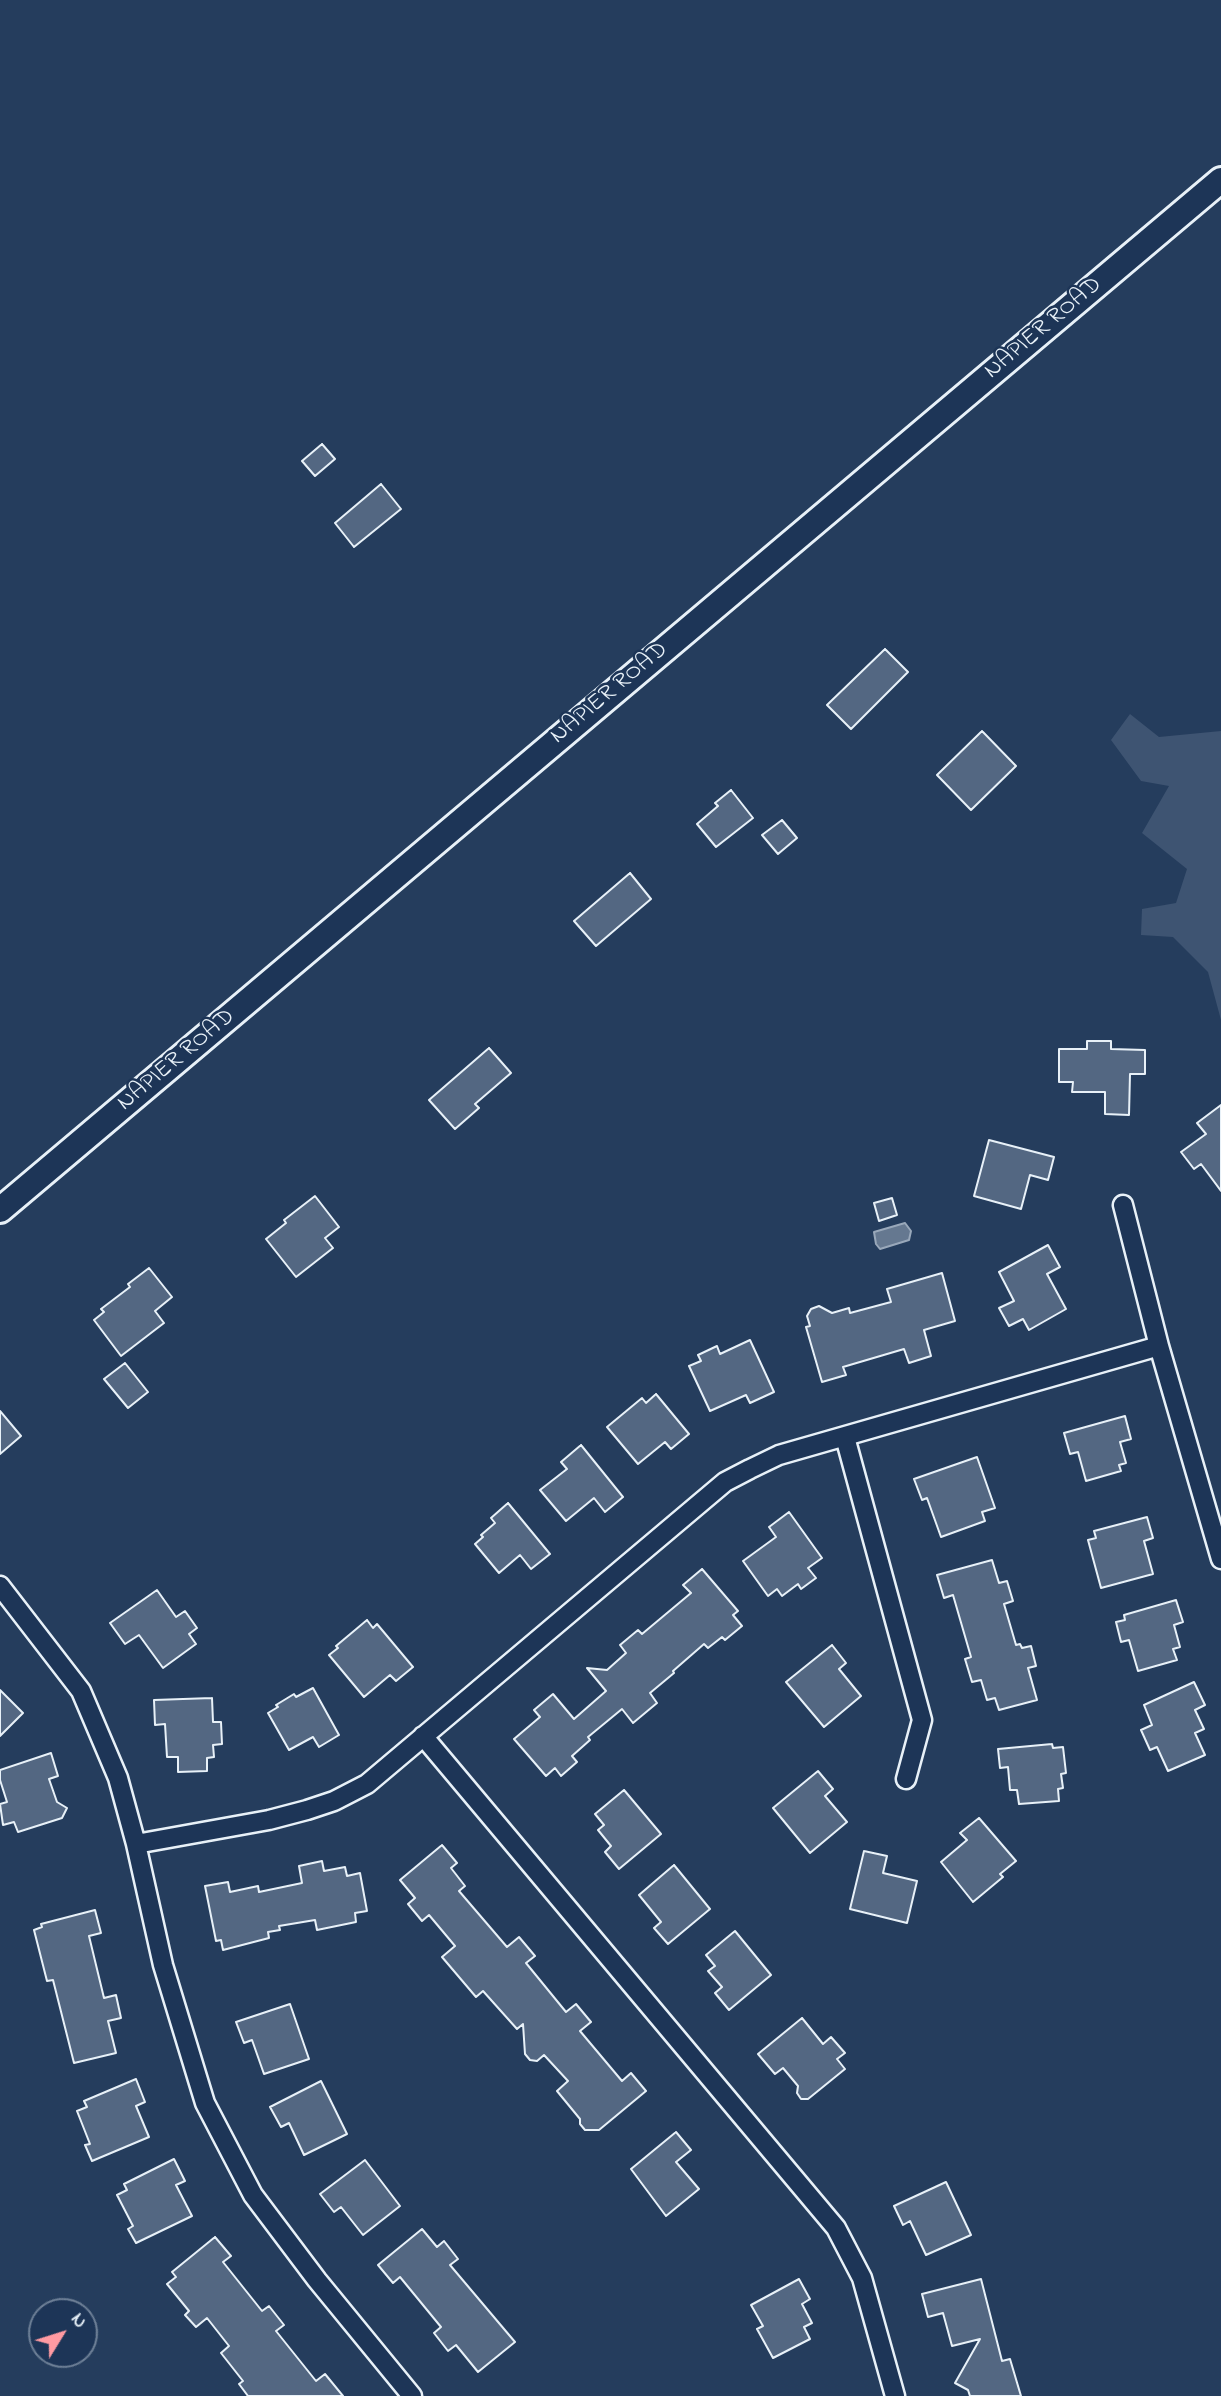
<!DOCTYPE html>
<html>
<head>
<meta charset="utf-8">
<style>
  body { margin:0 }
  #map { position:relative; width:1221px; height:2396px; overflow:hidden; background:#253d5d; font-family:"Indie Flower",sans-serif }
  canvas { display:block }
  .north { position:absolute; left:28px; top:2298px; width:70px; height:70px; box-sizing:border-box; background:#1d3557; border:2px solid #6e8097; border-radius:50%; rotate:52deg; font-size:19px; font-weight:700; line-height:28px; text-align:center; color:#e8f1f8 }
  .north::after { content:''; display:block; margin:auto; width:24px; height:32px; background:#ff9aa2; clip-path:polygon(50% 0,100% 100%,50% 72%,0 100%) }
</style>
</head>
<body>
<div id="map">
<canvas width="1221" height="2396"></canvas>
<div class="north">N</div>
</div>
<script>
const g = document.querySelector('canvas').getContext('2d');
g.lineJoin = 'round';
function paint(path, color) { g.fillStyle = color; g.fill(path, 'evenodd'); }
const toPath = rows => new Path2D(rows.map(r => 'M' + r).join(''));
function strokePath(path, color, width, dash) { g.strokeStyle = color; g.lineWidth = width; g.lineCap = dash ? 'butt' : 'round'; g.setLineDash(dash || []); g.stroke(path); }
function drawText(font, color, halo, rows, align = 'center') {
  g.font = font + ' "Indie Flower",sans-serif'; g.lineWidth = 5; g.setLineDash([]); g.textBaseline = 'middle'; g.strokeStyle = halo; g.fillStyle = color; for (const [text, x, y, turn = 0] of rows) {
    g.save(); g.translate(x, y); g.rotate((+turn || 0) * Math.PI / 180); g.textAlign = isNaN(turn) ? turn : align; if (halo) g.strokeText(text, 0, 0); g.fillText(text, 0, 0); g.restore();
  }
}
paint(toPath([
  [1130,714,1159,737,1221,731,1221,1020,1208,972,1173,937,1141,935,1142,909,1176,903,1187,869,1142,833,1169,786,1141,781,1111,740]
]), '#3e5472');
const water = toPath([
  [905,1223,911,1231,909,1240,880,1249,876,1244,874,1232,905,1223]
]);
paint(water, '#657890');
strokePath(water, '#99a8ba', 2);
const building = toPath([
  [322,444,335,459,315,476,302,461,322,444],
  [381,484,401,509,354,547,335,523,381,484],
  [885,649,908,672,851,729,827,705,885,649],
  [982,731,1016,766,971,810,937,775,982,731],
  [731,790,753,818,716,847,697,824,718,806,715,803,731,790],
  [782,820,797,838,778,854,762,835,782,820],
  [630,873,651,899,596,946,574,921,630,873],
  [1087,1041,1111,1041,1111,1049,1145,1050,1145,1074,1130,1074,1129,1115,1105,1114,1105,1092,1072,1092,1073,1082,1059,1082,1059,1049,1087,1049,1087,1041],
  [489,1048,511,1073,475,1104,479,1108,455,1129,429,1100,489,1048],
  [1221,1105,1221,1191,1201,1164,1194,1169,1181,1152,1206,1134,1197,1123,1221,1105],
  [989,1140,1054,1157,1048,1180,1030,1175,1021,1209,974,1196,989,1140],
  [315,1196,339,1227,325,1238,333,1248,296,1277,266,1239,286,1223,284,1220,315,1196],
  [892,1198,897,1215,879,1221,874,1203,892,1198],
  [1048,1245,1060,1267,1047,1274,1066,1309,1029,1330,1023,1319,1009,1326,999,1308,1014,1301,999,1272,1048,1245],
  [149,1268,172,1297,155,1311,164,1323,121,1356,94,1320,104,1312,101,1309,130,1287,128,1284,149,1268],
  [942,1273,955,1321,924,1330,931,1356,909,1363,904,1349,843,1367,846,1375,822,1382,806,1327,810,1326,807,1316,811,1309,819,1306,832,1313,849,1308,850,1313,891,1302,887,1289,942,1273],
  [750,1340,774,1392,750,1403,746,1395,710,1411,689,1366,701,1361,698,1355,717,1346,720,1354,750,1340],
  [125,1363,148,1392,128,1408,104,1379,125,1363],
  [656,1394,689,1434,671,1449,665,1442,638,1464,607,1427,642,1398,646,1403,656,1394],
  [0,1411,21,1436,0,1454,0,1411],
  [1125,1416,1131,1439,1120,1442,1126,1463,1119,1465,1121,1471,1086,1481,1078,1452,1070,1454,1064,1433,1125,1416],
  [581,1445,623,1497,605,1512,594,1498,566,1521,540,1490,567,1469,561,1462,581,1445],
  [977,1457,995,1508,982,1512,985,1521,941,1537,927,1498,922,1500,914,1479,977,1457],
  [508,1503,550,1554,531,1569,520,1555,499,1573,475,1544,483,1537,481,1535,495,1523,491,1518,508,1503],
  [789,1512,822,1558,808,1568,816,1578,801,1589,798,1584,782,1596,777,1589,768,1596,743,1561,776,1537,769,1527,789,1512],
  [1147,1517,1153,1538,1144,1541,1153,1574,1101,1588,1088,1540,1096,1538,1094,1531,1147,1517],
  [992,1560,999,1583,1007,1581,1013,1601,1004,1604,1016,1645,1020,1644,1022,1648,1031,1646,1036,1666,1028,1668,1037,1700,999,1710,995,1698,987,1700,981,1680,972,1682,965,1659,971,1657,953,1595,944,1598,937,1575,992,1560],
  [702,1569,738,1611,733,1615,742,1626,725,1640,722,1637,708,1648,704,1644,673,1671,674,1673,650,1693,657,1703,633,1723,622,1709,588,1737,590,1740,572,1756,577,1762,561,1776,555,1768,546,1776,514,1739,540,1717,534,1710,553,1694,574,1719,606,1691,587,1668,607,1670,626,1653,620,1645,638,1630,642,1634,691,1593,683,1585,702,1569],
  [157,1590,176,1617,185,1611,197,1628,189,1634,196,1644,163,1668,139,1635,125,1644,110,1623,157,1590],
  [1176,1600,1183,1622,1174,1625,1180,1647,1173,1649,1177,1660,1138,1671,1129,1640,1121,1642,1116,1622,1125,1620,1124,1615,1176,1600],
  [367,1620,373,1628,377,1624,413,1667,396,1681,390,1675,364,1697,329,1655,338,1648,336,1646,367,1620],
  [832,1645,846,1663,839,1669,861,1696,824,1727,786,1682,832,1645],
  [1194,1682,1205,1705,1195,1710,1204,1729,1195,1733,1205,1755,1168,1771,1157,1747,1150,1750,1141,1730,1152,1725,1144,1705,1194,1682],
  [313,1688,339,1735,319,1747,313,1737,289,1750,268,1713,278,1707,276,1705,294,1694,296,1697,313,1688],
  [0,1690,23,1713,0,1736,0,1690],
  [212,1698,213,1722,221,1722,222,1744,213,1745,214,1757,207,1758,207,1771,178,1772,178,1757,167,1757,165,1724,155,1725,154,1700,212,1698],
  [1052,1744,1053,1748,1063,1747,1066,1773,1061,1774,1063,1788,1058,1789,1059,1801,1019,1804,1017,1790,1010,1790,1008,1767,1000,1768,998,1749,1052,1744],
  [51,1753,58,1776,49,1779,57,1802,67,1808,62,1818,18,1832,14,1822,3,1825,0,1804,7,1802,0,1780,0,1770,51,1753],
  [818,1771,833,1789,825,1796,847,1822,810,1853,773,1808,818,1771],
  [624,1790,661,1834,619,1869,605,1852,611,1846,598,1830,604,1825,595,1814,624,1790],
  [979,1818,1016,1861,1000,1874,1003,1877,973,1902,941,1862,967,1840,960,1833,979,1818],
  [442,1845,457,1863,451,1868,465,1886,459,1891,507,1947,519,1937,535,1956,526,1963,566,2012,576,2004,591,2022,580,2031,622,2081,631,2073,646,2091,599,2130,585,2130,580,2124,580,2119,557,2091,568,2081,544,2055,537,2061,530,2060,525,2054,523,2024,517,2029,483,1991,476,1997,442,1957,455,1946,429,1915,422,1921,408,1904,415,1898,400,1880,442,1845],
  [864,1851,887,1856,883,1873,917,1881,907,1923,850,1909,864,1851],
  [322,1861,324,1871,345,1867,347,1876,360,1873,367,1911,355,1913,356,1922,317,1930,315,1920,279,1926,280,1930,268,1932,269,1938,223,1950,221,1940,216,1941,205,1886,228,1882,230,1892,258,1886,259,1892,302,1883,299,1866,322,1861],
  [674,1865,710,1909,668,1944,654,1928,661,1922,639,1895,674,1865],
  [95,1910,101,1933,89,1936,104,1998,116,1995,121,2018,108,2021,116,2053,74,2063,53,1980,47,1981,34,1930,42,1927,41,1924,95,1910],
  [735,1931,771,1975,729,2010,715,1993,722,1987,708,1971,715,1966,706,1955,735,1931],
  [290,2004,309,2059,264,2074,252,2040,244,2043,236,2022,290,2004],
  [802,2018,823,2044,831,2037,845,2053,837,2059,845,2069,808,2099,801,2099,797,2093,798,2086,783,2068,775,2074,758,2054,802,2018],
  [136,2079,145,2102,136,2106,149,2137,92,2161,85,2145,90,2144,77,2111,87,2107,84,2101,136,2079],
  [321,2081,347,2134,304,2155,289,2123,281,2127,270,2107,321,2081],
  [676,2132,691,2150,676,2162,699,2189,666,2216,631,2169,676,2132],
  [174,2159,185,2181,176,2185,192,2216,136,2243,128,2229,133,2226,117,2195,127,2190,124,2184,174,2159],
  [365,2160,400,2206,363,2235,341,2207,334,2212,320,2194,365,2160],
  [946,2182,971,2235,926,2255,910,2221,903,2225,894,2206,946,2182],
  [422,2229,437,2247,444,2241,458,2259,450,2265,515,2342,478,2372,456,2345,448,2351,434,2333,441,2327,400,2277,393,2283,378,2265,422,2229],
  [215,2237,231,2256,223,2262,262,2311,269,2306,284,2325,276,2331,316,2381,325,2374,343,2396,248,2396,239,2384,243,2381,221,2353,229,2346,207,2318,196,2327,185,2315,189,2311,167,2284,176,2277,172,2272,215,2237],
  [799,2279,810,2299,802,2304,812,2323,804,2327,810,2339,773,2358,757,2329,763,2326,751,2305,799,2279],
  [981,2279,1002,2361,1010,2359,1021,2396,970,2396,968,2390,955,2383,980,2339,952,2346,943,2313,928,2317,922,2294,981,2279]
]);
paint(building, '#536782');
strokePath(building, '#e8f1f8', 2);
const street = toPath([
  [1123,1205,1159,1346],
  [845,1437,922,1720,906,1779],
  [0,1586,81,1691,118,1778,136,1844,163,1965,205,2103,253,2195,317,2280,412,2396],
  [423,1736,836,2228,862,2278,895,2396],
  [136,1844,269,1820,307,1810,334,1801,367,1784,725,1482,750,1469,779,1455,1159,1346,1221,1559]
]);
const secondary = toPath([
  [0,1210,1221,180]
]);
strokePath(street, '#e8f1f8', 23);
strokePath(secondary, '#e8f1f8', 30);
strokePath(street, '#1d3557', 18);
strokePath(secondary, '#1d3557', 24);
drawText('24px', '#e8f1f8', '#1d3557', [
  ["NAPIER ROAD",1044,329,-40],
  ["NAPIER ROAD",610,694,-40],
  ["NAPIER ROAD",177,1061,-40]
]);
</script>
</body>
</html>
